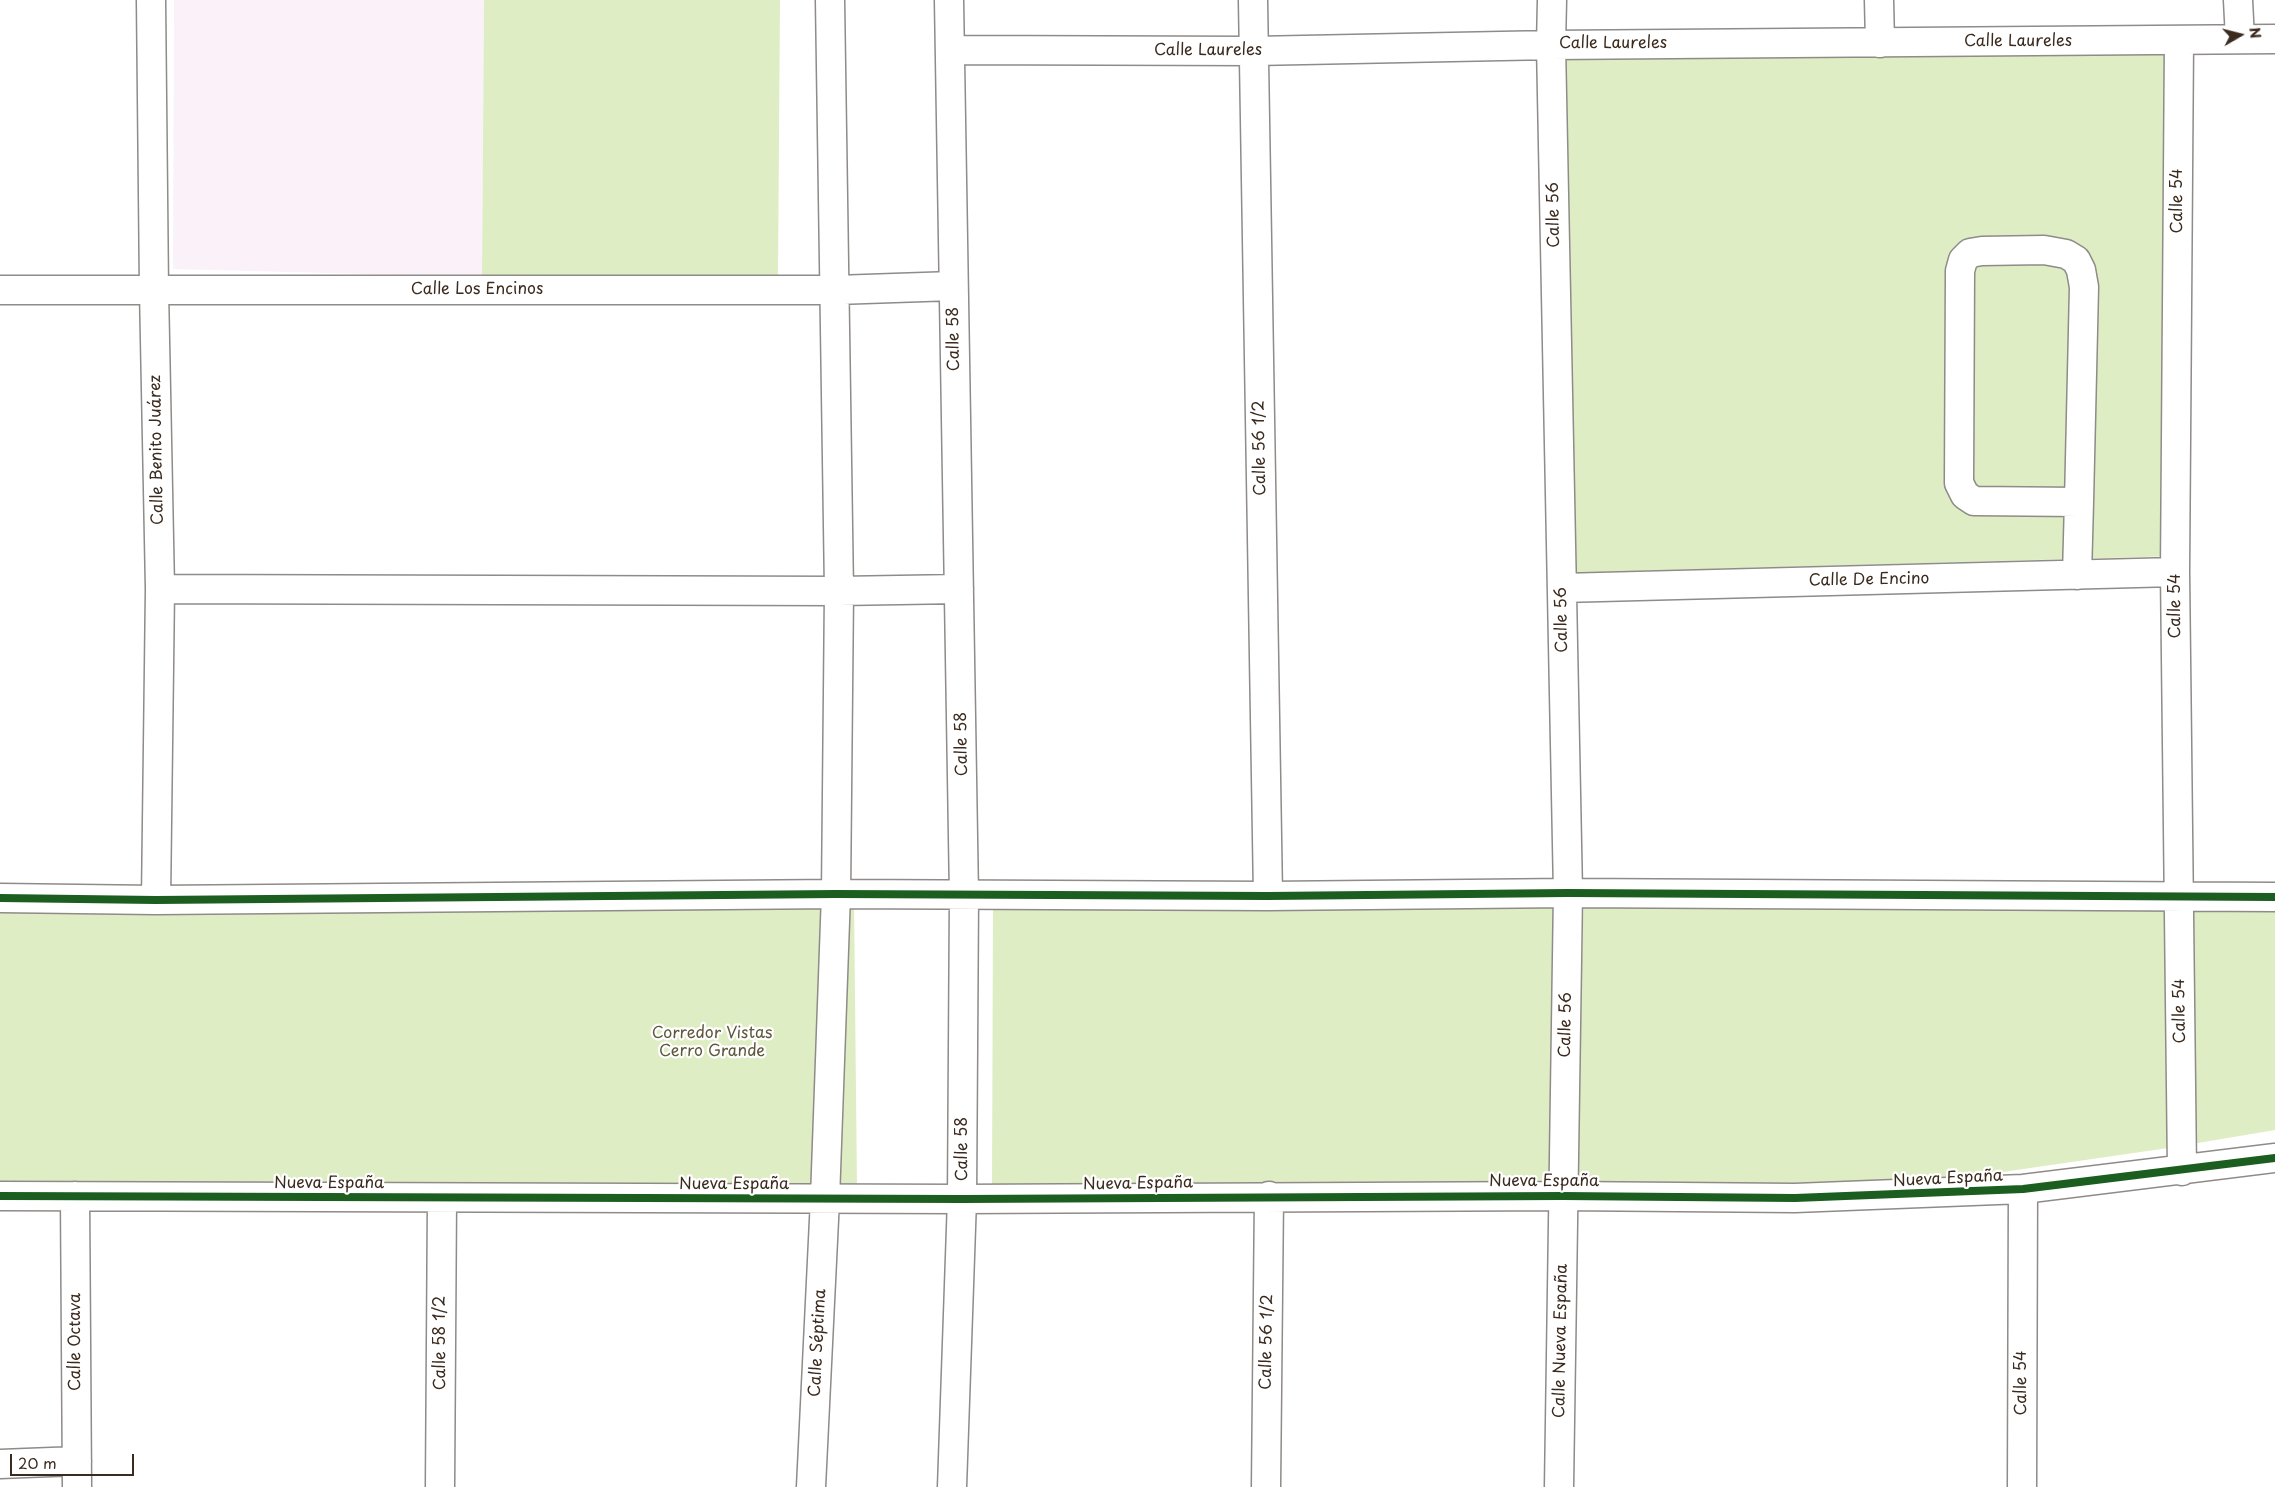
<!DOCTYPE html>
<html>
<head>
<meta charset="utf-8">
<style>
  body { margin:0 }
  #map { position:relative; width:2275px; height:1487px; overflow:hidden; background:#fff; font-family:"Playpen Sans",sans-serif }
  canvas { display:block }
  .north { position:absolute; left:2215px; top:10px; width:50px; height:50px; -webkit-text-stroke:4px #fff; paint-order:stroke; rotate:82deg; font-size:14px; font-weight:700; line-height:20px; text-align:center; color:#3b2a1e }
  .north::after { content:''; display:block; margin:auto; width:18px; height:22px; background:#3b2a1e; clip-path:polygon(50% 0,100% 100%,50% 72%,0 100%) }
  .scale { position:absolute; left:10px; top:1454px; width:124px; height:22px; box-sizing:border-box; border:2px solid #3b2a1e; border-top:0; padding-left:6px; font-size:15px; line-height:18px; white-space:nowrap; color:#3b2a1e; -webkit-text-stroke:4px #fff; paint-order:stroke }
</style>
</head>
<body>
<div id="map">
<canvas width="2275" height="1487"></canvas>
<div class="north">N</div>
<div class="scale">20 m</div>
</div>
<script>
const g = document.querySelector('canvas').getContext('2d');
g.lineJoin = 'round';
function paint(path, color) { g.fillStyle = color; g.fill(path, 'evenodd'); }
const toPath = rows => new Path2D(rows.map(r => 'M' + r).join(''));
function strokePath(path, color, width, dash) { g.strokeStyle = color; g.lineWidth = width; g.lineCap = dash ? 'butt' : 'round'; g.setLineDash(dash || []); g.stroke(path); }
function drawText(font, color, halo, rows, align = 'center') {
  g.font = font + ' "Playpen Sans",sans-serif'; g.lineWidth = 4.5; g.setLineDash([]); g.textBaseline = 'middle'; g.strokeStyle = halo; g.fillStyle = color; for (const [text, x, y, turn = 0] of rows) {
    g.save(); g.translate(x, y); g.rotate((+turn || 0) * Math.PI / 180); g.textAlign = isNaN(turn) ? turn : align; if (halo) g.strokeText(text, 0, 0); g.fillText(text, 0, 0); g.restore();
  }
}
paint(toPath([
  [174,0,484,0,482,277,173,269]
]), '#faf2f8');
paint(toPath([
  [484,0,780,0,778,279,482,277],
  [2171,41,2179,556,1562,573,1555,49],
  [1574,885,1566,1186,1256,1184,992,1185,993,906],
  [1584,887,2175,900,2182,1146,1989,1174,1850,1188,1576,1187],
  [854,898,857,1188,433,1182,102,1191,0,1191,0,903],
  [2180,903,2275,903,2275,1130,2186,1145]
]), '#dfedc4');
const minor = toPath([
  [151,0,154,290,160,589,156,900],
  [949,0,964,896,962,1199,952,1487],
  [1253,0,1268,896],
  [1552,0,1551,45,1568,893,1559,1487],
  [1879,0,1880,43],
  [2238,0,2240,39],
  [2179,41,2175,572,2182,1171],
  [951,50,1254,51,1551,45,2275,39],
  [0,290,836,290,953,286],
  [2077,575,2079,502,2084,287,2081,270,2076,260,2066,254,2044,250,1982,251,1970,253,1963,260,1960,271,1959,483,1965,495,1974,501,2079,502],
  [1562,588,2175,572],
  [160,589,839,591,959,589],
  [0,898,156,900,836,894,1268,896,1568,893,2275,897],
  [0,1196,962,1199,1562,1196,1795,1198,2023,1189,2275,1158],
  [75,1196,77,1487],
  [0,1464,77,1461],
  [440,1487,442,1199],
  [811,1487,825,1199,836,894,839,591,830,0],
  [1266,1487,1269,1196],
  [2022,1487,2023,1189]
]);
strokePath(minor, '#8e8b88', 31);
strokePath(minor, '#fff', 28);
strokePath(toPath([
  [0,898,156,900,836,894,1268,896,1568,893,2275,897],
  [0,1196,962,1199,1562,1196,1795,1198,2023,1189,2275,1158]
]), '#1b5e20', 8);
drawText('16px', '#3b2a1e', '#fff', [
  ["Calle Laureles",2018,42],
  ["Calle Laureles",1613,44],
  ["Calle Laureles",1208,51],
  ["Calle 54",2178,201,-90],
  ["Calle 56",1554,215,-91],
  ["Calle Los Encinos",477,290],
  ["Calle 58",954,339,-91],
  ["Calle 56 1/2",1260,448,-91],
  ["Calle Benito Juárez",157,450,-91],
  ["Calle De Encino",1869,580,-1],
  ["Calle 54",2176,606,-90],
  ["Calle 56",1562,620,-91],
  ["Calle 58",962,744,-91],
  ["Calle 54",2180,1011,-91],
  ["Calle 56",1566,1025,-89],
  ["Calle 58",963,1149,-90],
  ["Nueva España",1948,1179,-3],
  ["Nueva España",1544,1182],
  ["Nueva España",329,1184],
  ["Nueva España",1138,1184,-1],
  ["Nueva España",734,1185],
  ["Calle Nueva España",1561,1341,-89],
  ["Calle Octava",76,1342,-90],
  ["Calle 56 1/2",1267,1342,-89],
  ["Calle 58 1/2",441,1343,-90],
  ["Calle Séptima",818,1343,-87],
  ["Calle 54",2022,1383,-90]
]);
drawText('16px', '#5e573c', '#fff', [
  ["Corredor Vistas",712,1034],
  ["Cerro Grande",712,1052]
]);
</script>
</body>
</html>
